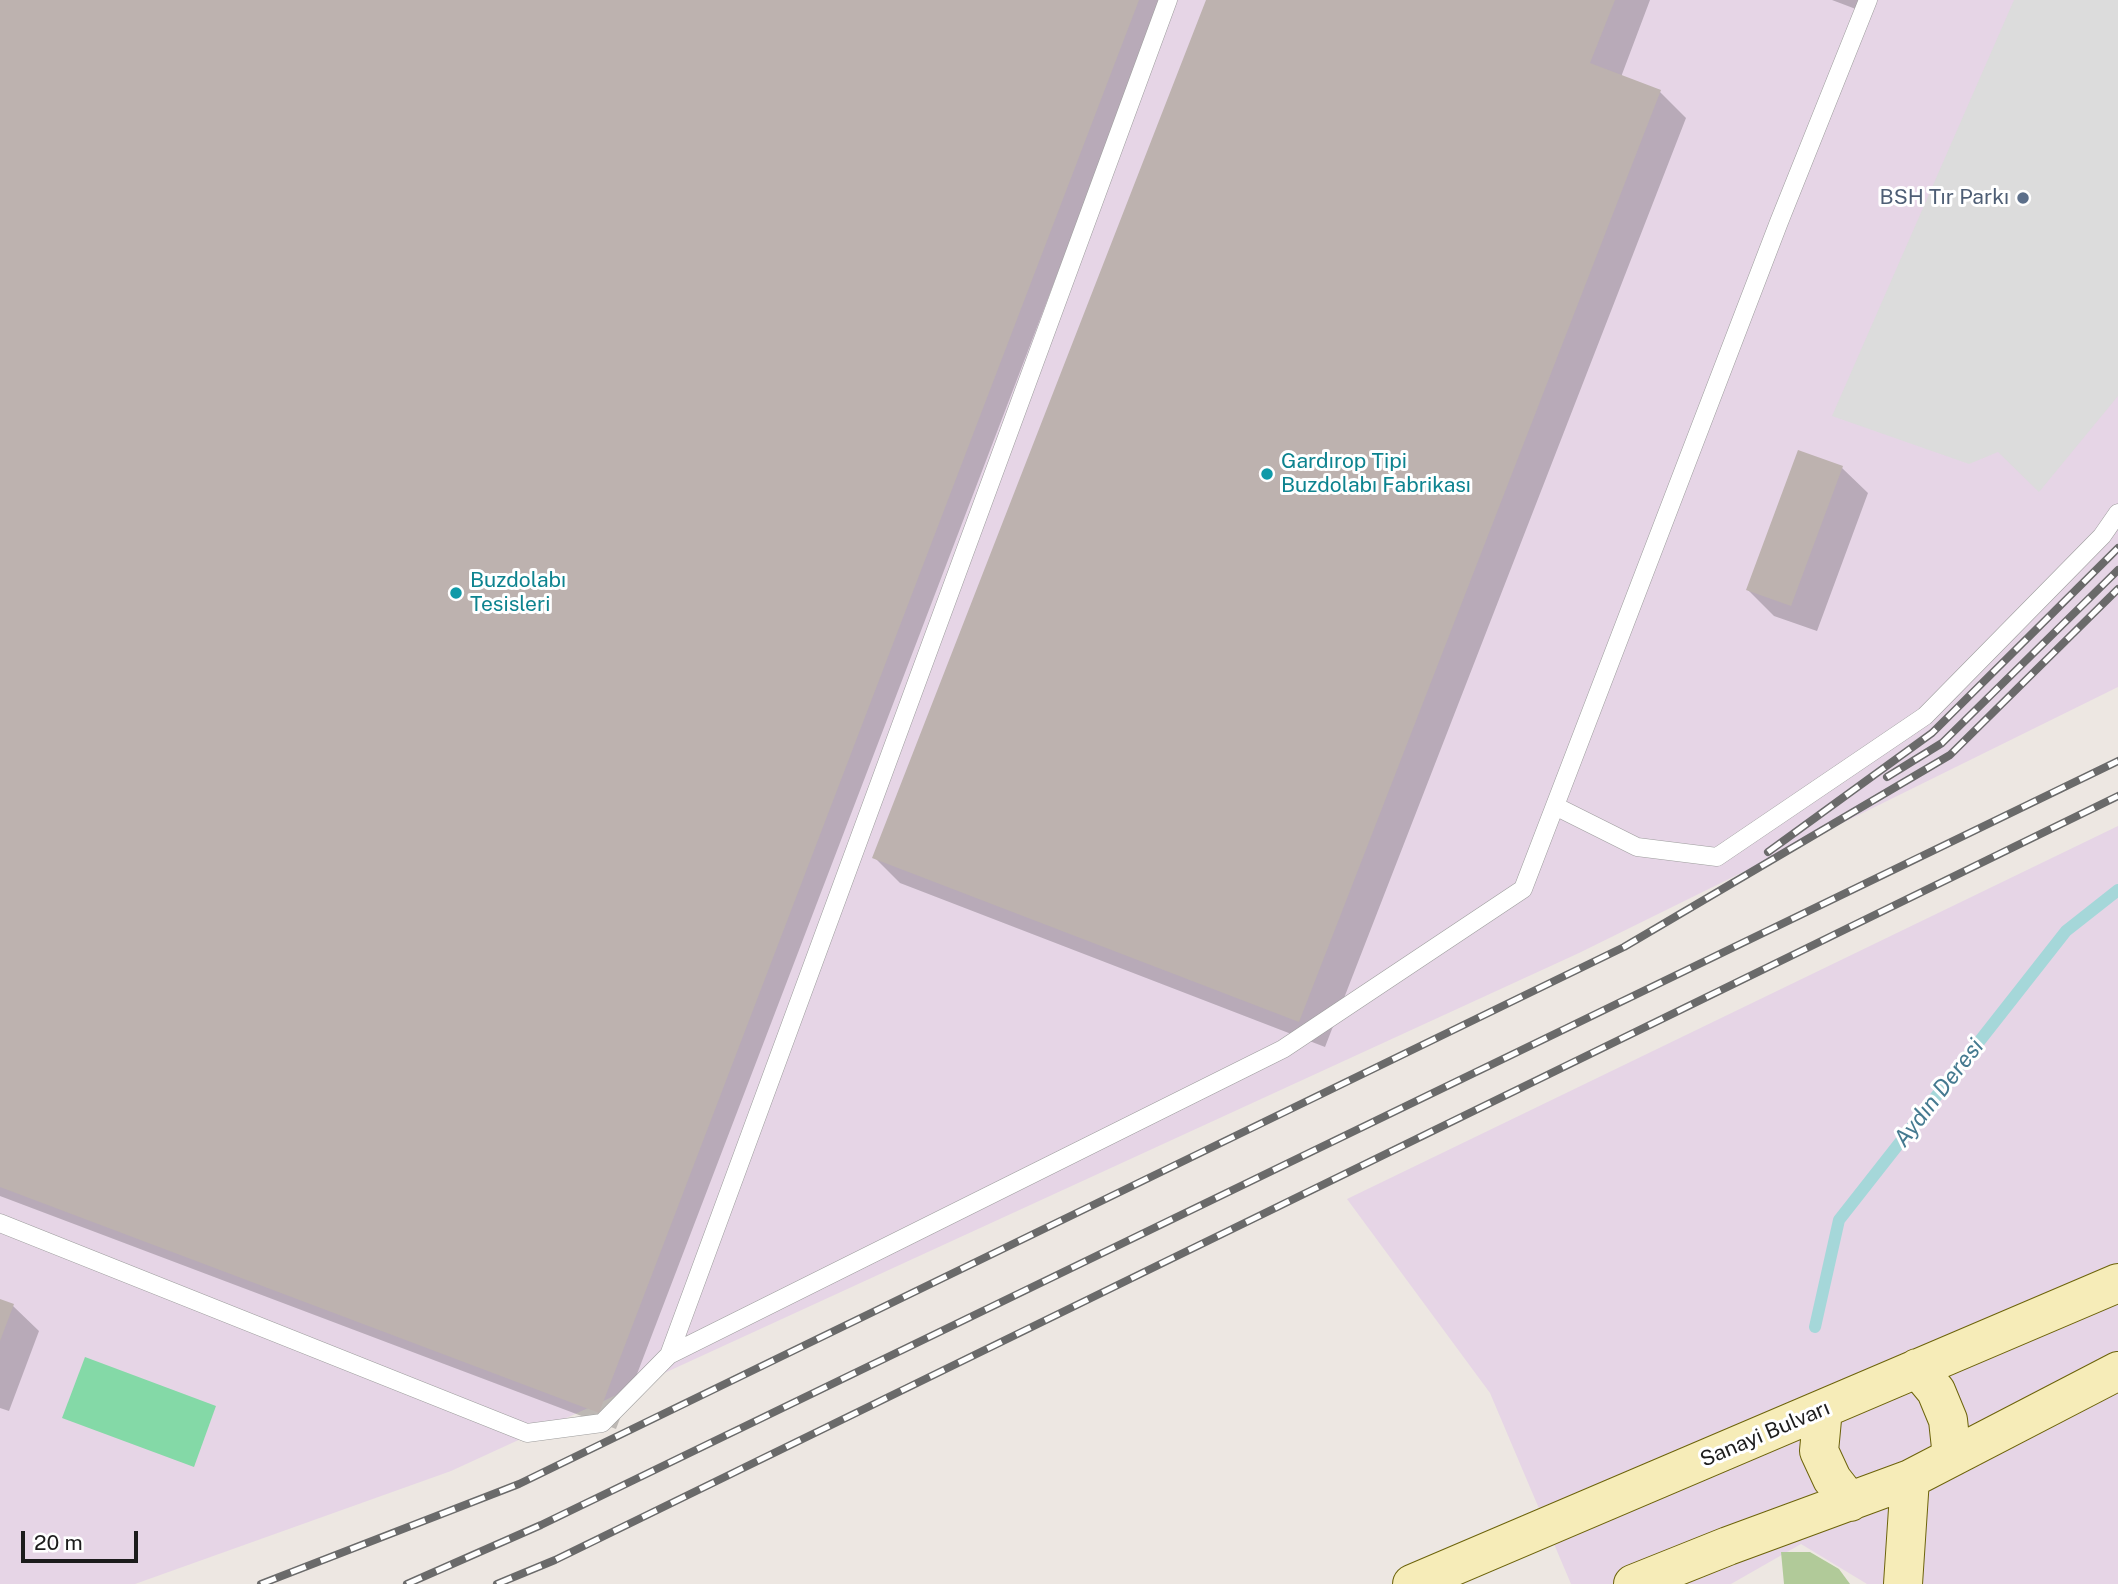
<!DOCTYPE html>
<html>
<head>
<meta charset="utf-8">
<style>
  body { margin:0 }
  #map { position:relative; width:2118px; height:1584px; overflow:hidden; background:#ede7e2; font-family:"Public Sans",sans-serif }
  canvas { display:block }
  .scale { position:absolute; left:21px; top:1531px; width:117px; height:32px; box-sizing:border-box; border:4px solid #1c1c1c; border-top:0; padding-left:9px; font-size:21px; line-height:24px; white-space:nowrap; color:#1c1c1c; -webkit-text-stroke:5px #fff; paint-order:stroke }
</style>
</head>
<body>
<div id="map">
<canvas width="2118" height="1584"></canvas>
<div class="scale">20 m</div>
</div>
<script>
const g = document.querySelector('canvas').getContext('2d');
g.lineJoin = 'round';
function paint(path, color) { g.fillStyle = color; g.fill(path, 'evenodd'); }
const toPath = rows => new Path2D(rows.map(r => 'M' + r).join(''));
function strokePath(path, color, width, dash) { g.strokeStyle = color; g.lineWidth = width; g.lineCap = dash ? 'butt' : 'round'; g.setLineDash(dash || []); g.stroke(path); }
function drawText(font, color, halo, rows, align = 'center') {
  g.font = font + ' "Public Sans",sans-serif'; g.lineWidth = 6; g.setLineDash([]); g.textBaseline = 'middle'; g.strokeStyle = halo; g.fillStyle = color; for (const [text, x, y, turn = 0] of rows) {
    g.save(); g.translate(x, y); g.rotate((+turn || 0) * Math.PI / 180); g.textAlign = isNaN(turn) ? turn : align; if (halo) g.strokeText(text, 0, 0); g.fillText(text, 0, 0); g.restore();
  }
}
paint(toPath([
  [0,0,2118,0,2118,687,1579,953,451,1471,135,1584,0,1584],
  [2118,826,2118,1584,1867,1584,1801,1544,1731,1584,1571,1584,1490,1393,1347,1199]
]), '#e6d5e6');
paint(toPath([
  [1781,1552,1810,1552,1839,1569,1850,1584,1784,1584]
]), '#b1ca99');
paint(toPath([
  [85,1357,216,1406,194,1467,62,1418]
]), '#84d9a7');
paint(toPath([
  [2014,0,2118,0,2118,396,2039,492,1998,452,1969,464,1832,416]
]), '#dcdcdc');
paint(toPath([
  [0,0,1162,0,616,1429,0,1196],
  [1207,0,1650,0,1621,77,1660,92,1686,118,1325,1047,900,883,874,857],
  [1832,0,1866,0,1861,11],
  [1842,468,1868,493,1817,631,1774,616,1748,590],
  [0,1301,13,1306,39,1331,9,1411,0,1408]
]), '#0003');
strokePath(toPath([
  [1815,1327,1839,1220,2066,931,2118,890]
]), '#a5d7d9', 12);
paint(toPath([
  [0,0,1139,0,599,1413,0,1187],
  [1206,0,1615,0,1590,63,1661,90,1299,1022,872,858],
  [1798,450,1843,466,1791,606,1746,590],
  [0,1299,14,1304,0,1341]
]), '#bdb2af');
const lane = toPath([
  [1555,806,1637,847,1717,857,1925,716,2102,536,2118,513],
  [0,1223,527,1433,602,1423,669,1355,1283,1049,1523,889,1779,222,1868,0],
  [669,1355,1168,0]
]);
const secondary = toPath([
  [1917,1368,1936,1391,1948,1420,1952,1457],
  [1823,1409,1819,1451,1832,1479,1850,1502],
  [1412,1584,2118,1283],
  [1633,1584,1728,1546,1910,1479,2118,1371],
  [1903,1584,1910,1479]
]);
strokePath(lane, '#9d9d9d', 19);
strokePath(secondary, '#6c630a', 40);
strokePath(lane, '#fff', 18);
strokePath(secondary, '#f6ecb8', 38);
const rail = toPath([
  [1887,777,1942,743,2118,570],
  [1768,852,1932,733,2118,548],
  [261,1584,519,1484,1624,947,1950,755,2118,589],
  [407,1584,541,1525,2118,761],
  [497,1584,555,1560,2118,796]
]);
strokePath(rail, '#6a6a6a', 8);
strokePath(rail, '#fff', 5, [16]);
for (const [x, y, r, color] of [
  [2023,198,7,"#5c6f8a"],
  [1267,474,7,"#0f9aa8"],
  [456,593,7,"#0f9aa8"]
]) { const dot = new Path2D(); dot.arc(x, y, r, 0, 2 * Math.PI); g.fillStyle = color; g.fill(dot); strokePath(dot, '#fff', 2.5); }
drawText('21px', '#4e5e75', '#fff', [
  ["BSH Tır Parkı",2009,198]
], 'right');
drawText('21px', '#0d838f', '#fff', [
  ["Gardırop Tipi",1281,462],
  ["Buzdolabı Fabrikası",1281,486],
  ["Buzdolabı",470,581],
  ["Tesisleri",470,605]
], 'left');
drawText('21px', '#1c1c1c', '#fff', [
  ["Sanayi Bulvarı",1765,1434,-23]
]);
drawText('italic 23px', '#457a90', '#fff', [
  ["Aydın Deresi",1939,1093,-52]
]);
</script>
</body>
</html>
